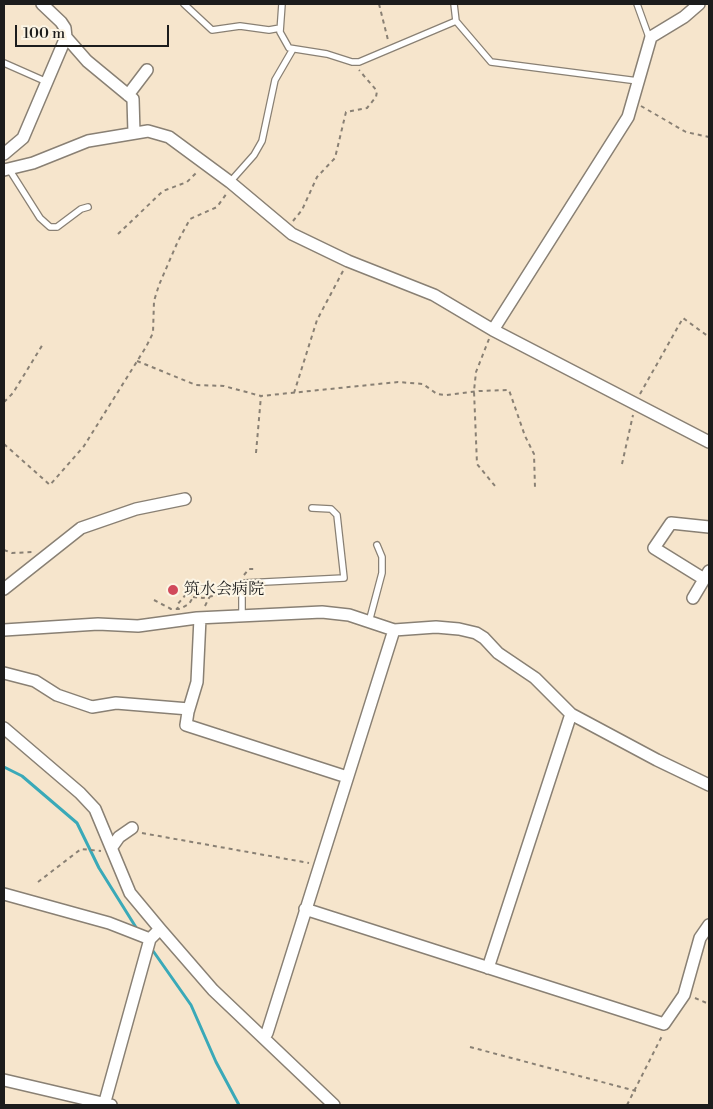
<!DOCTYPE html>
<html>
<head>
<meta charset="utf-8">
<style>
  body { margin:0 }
  #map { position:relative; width:713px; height:1109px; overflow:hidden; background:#f6e5cc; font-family:"Libre Bodoni",serif }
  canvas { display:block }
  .frame { position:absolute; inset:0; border:5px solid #1c1c1c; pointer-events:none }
  .scale { position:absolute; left:15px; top:25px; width:154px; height:22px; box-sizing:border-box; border:2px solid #1c1c1c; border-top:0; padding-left:6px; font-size:15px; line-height:18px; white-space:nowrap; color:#1c1c1c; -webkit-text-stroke:4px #fcf5e5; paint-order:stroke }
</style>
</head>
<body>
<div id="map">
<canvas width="713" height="1109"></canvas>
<div class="frame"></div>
<div class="scale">100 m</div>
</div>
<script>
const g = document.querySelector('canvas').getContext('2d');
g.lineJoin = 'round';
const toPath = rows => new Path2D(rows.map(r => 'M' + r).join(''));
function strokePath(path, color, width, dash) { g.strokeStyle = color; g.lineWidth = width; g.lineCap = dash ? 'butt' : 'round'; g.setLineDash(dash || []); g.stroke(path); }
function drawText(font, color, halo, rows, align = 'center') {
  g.font = font + ' "Libre Bodoni","Noto Serif JP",serif'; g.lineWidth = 4; g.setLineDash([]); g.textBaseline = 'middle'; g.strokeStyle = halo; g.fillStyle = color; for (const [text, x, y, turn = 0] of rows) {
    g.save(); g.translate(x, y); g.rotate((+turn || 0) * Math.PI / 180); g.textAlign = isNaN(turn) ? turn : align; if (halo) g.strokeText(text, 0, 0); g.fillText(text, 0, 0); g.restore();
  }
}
strokePath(toPath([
  [4,767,22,776,77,823,99,868,137,929],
  [151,948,191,1005,216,1062,239,1105]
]), '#3aa9b8', 3);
const service = toPath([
  [184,4,212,30,240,26,269,30,280,28],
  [282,4,280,32,289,48,327,54,352,62,359,62,456,21],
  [454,4,456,21,491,62,638,81],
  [637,4,650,40],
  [4,63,47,82],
  [9,169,40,218,50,227,57,227,81,209,88,207],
  [230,182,254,155,262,141,275,80,293,49],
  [242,616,242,586,245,583,344,578,337,515,331,509,312,508],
  [369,622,382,573,382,557,377,545]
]);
const minor = toPath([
  [66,37,87,61,133,99,134,133],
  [128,95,147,70],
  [4,154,23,138,66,37,65,28,61,22,42,4],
  [4,170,33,163,88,141,148,131,169,137,230,182,292,234,348,261,434,295,493,330,709,442],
  [493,330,628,117,651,37,684,17,699,4],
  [704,579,654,548,671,523,709,527],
  [4,589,81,528,136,509,185,499],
  [693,598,709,571],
  [200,618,197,682,188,712,186,725,347,777],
  [4,630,98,624,138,626,197,618,322,612,349,615,394,630,436,627,459,629,476,633,484,638,498,653,535,678,571,714,657,760,709,785],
  [4,673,35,681,57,695,92,707,116,703,189,709],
  [4,728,80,793,95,809,130,893,160,929,213,990,334,1105],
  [112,847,119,837,132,828],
  [4,894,109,923,150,939],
  [305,909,664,1024,684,995,700,938,709,925],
  [488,968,571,714],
  [267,1033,394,630],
  [4,1080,111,1105],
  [104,1105,150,939,160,929]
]);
strokePath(service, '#898074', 8);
strokePath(minor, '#898074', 14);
strokePath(toPath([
  [379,4,388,40],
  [641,106,686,132,709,137],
  [293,221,302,210,317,177,335,158,346,112,367,108,376,97,377,91,359,70],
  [118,234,163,191,187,182,197,172],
  [489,339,476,372,474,391,477,464,495,486],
  [137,361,196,385,224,386,261,396,398,382,423,384,437,394,446,395,479,391,509,390,525,436,534,454,535,488],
  [294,393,317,320,343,271],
  [640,394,683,318,709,337],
  [4,402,13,393,43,344],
  [4,444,50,485,84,446,146,347,153,333,154,301,159,285,178,241,190,219,217,207,227,193],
  [256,453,261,396],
  [622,464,633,415],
  [4,550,12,553,33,552],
  [244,575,249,569,254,569],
  [193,597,203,598,228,593,234,586],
  [154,600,171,609,180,609,189,604,192,599,191,593,187,593,177,605,178,609],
  [205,606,210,596],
  [142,833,309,863],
  [38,882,81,849,101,851],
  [695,998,709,1004],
  [470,1047,636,1091],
  [627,1105,663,1034]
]), '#898074', 2, [4, 4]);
strokePath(service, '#fff', 5.5);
strokePath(minor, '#fff', 11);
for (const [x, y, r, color] of [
  [173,590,6,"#d1495b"]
]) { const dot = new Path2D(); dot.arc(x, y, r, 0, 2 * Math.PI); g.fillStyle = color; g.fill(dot); strokePath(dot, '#fcf5e5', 2); }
drawText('16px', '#1c1c1c', '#fcf5e5', [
  ["筑水会病院",184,590]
], 'left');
</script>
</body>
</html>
